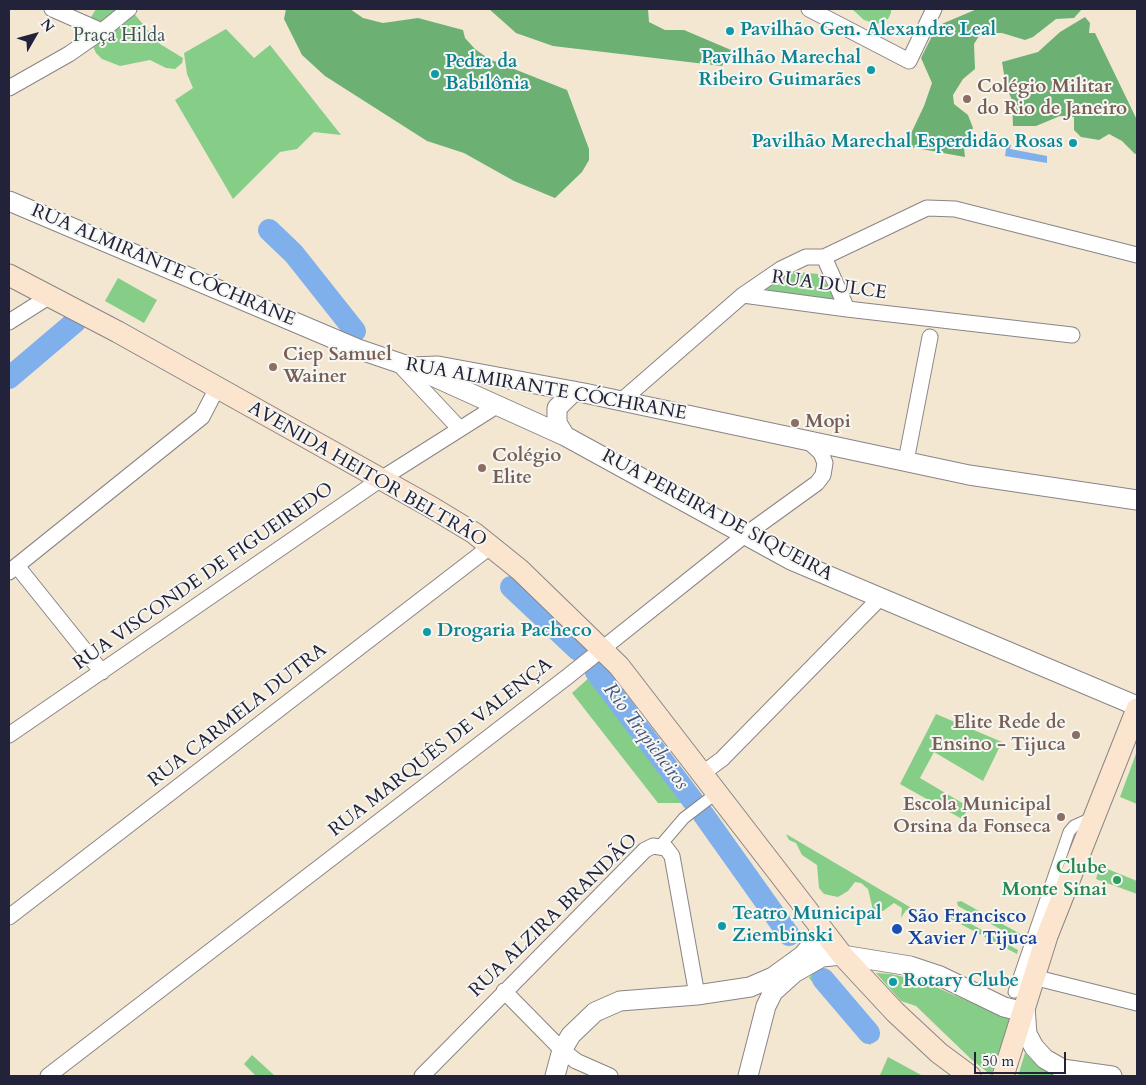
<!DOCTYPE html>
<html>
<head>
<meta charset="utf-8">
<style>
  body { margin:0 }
  #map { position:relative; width:1146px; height:1085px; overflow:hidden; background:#f3e7d2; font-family:Cardo,serif }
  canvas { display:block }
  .frame { position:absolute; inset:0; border:10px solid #22223b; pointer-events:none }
  .north { position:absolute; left:10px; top:10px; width:50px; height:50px; -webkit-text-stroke:4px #f6f6f2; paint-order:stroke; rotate:52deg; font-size:14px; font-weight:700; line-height:20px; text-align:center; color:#22223b }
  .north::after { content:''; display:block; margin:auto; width:18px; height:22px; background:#22223b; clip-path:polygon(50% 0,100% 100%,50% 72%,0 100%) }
  .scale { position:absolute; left:974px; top:1052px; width:92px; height:22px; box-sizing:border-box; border:2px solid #22223b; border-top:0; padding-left:6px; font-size:15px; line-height:18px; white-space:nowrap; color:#22223b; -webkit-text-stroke:4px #f6f6f2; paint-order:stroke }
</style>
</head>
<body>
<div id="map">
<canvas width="1146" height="1085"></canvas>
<div class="frame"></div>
<div class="north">N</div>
<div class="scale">50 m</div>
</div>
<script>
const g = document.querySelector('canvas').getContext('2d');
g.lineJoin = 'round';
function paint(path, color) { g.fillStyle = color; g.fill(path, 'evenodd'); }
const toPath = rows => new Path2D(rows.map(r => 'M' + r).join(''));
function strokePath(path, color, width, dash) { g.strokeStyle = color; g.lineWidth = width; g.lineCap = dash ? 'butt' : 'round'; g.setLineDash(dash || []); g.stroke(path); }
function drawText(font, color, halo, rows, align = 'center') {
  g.font = font + ' Cardo,serif'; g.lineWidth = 4; g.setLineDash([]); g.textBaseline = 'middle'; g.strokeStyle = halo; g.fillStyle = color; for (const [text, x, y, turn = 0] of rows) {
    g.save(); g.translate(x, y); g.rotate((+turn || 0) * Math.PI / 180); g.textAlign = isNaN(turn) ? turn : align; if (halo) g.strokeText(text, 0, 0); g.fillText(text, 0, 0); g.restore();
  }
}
paint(toPath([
  [96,9,130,9,160,44,183,58,182,63,175,69,166,68,150,60,120,66,102,59,96,53,89,38,88,28,91,17],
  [852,9,891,9,891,13,888,19,877,24,864,20],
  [226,29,254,58,270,45,341,135,314,132,297,149,280,152,233,199,175,100,193,88,187,74,184,53],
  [790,271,818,274,834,294,833,298,831,301,768,293,766,288],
  [118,278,157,300,144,323,105,301],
  [591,676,656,761,686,803,658,803,572,693],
  [936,714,1002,742,983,781,934,752,920,778,969,807,962,819,900,784],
  [1137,751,1137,804,1120,797],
  [786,834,920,913,922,920,906,910,901,918,902,908,894,903,883,911,873,910,868,889,861,883,855,882,848,891,838,897,824,894,819,888,817,865,802,855,796,843,789,840],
  [1100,866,1137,881,1137,894,1096,879],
  [961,901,1024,936,1022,941,958,906,957,902],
  [953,914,1018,950,1017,954,951,919,950,915],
  [822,972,880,1033,870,1045,845,1020,809,978,813,973],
  [876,973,891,974,922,981,970,1002,978,1001,1010,1019,991,1075,972,1060,916,1006,901,1001],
  [1025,1053,1033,1061,1055,1076,1018,1076],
  [252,1055,275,1076,256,1076,244,1064],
  [888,1057,923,1076,882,1076,880,1075]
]), '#86cd88');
paint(toPath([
  [286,9,350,9,363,18,383,23,418,18,463,30,465,38,475,49,489,59,567,90,589,149,589,160,582,172,555,198,514,181,464,153,427,141,325,76,302,55,284,19],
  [489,9,648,9,649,22,665,30,684,30,731,50,722,66,553,46,516,33],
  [977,9,1082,9,1074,18,1056,19,1033,37,1025,40,1002,33,988,33,979,36,974,44,975,69,963,79,953,95,954,104,968,115,973,128,964,148,965,157,905,146,924,106,932,83,921,58,937,26],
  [1085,17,1090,23,1089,33,1095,33,1137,120,1137,153,1135,154,1122,141,1109,134,1099,140,1081,137,1074,130,1074,117,1060,116,1036,126,1013,126,1012,100,1006,86,1002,62,1038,52,1060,32]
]), '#6cb074');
paint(toPath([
  [1007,143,1011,145,1010,149,1047,156,1047,163,1005,156]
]), '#80b0eb');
strokePath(toPath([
  [269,230,294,254,355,331],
  [9,378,75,322],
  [511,587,578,650],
  [596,672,693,801],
  [703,814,789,935],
  [823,979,869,1033]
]), '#80b0eb', 22);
const pedestrian = toPath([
  [660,846,684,818,718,792],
  [1014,992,1069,832,1074,826,1094,817]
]);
const minor = toPath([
  [52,9,102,31],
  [809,9,909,61,934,9],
  [9,88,69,54,102,31,129,9],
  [824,257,847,309],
  [743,295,847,309,1072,335],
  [9,322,50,296],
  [399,364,459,428],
  [620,402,743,295,781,269,806,257,824,257,927,208,955,209,1137,255],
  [906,461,930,337],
  [17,566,102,672],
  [9,572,202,417,217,388],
  [9,735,381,479,498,405],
  [703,773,722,759,880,598],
  [9,917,491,546],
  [1033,977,1137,1003],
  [504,991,562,1050,576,1061,610,1076],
  [48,1076,567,677,745,535,817,483,823,475,825,463,821,453,807,440],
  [422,1076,645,850,653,846,666,848,672,856,697,995]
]);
const tertiary = toPath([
  [9,201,358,349,411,367,438,366,584,393,969,475,1137,500],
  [419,370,565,436,791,560,1137,706],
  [565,436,557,423,557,408,574,391],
  [1062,1069,1112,1076],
  [555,1076,562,1050,571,1035,595,1012,620,1001,697,995,750,987,773,977,802,956,818,938,819,927],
  [748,1076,766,1006,773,992,794,973,822,957,842,955,910,966,940,976,1004,1007,1016,1010,1025,1007,1027,1034,1034,1047,1045,1059,1075,1076]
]);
const secondary = toPath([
  [9,275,118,332,431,507,474,533,520,570,619,666,842,955,895,1012,939,1053,970,1076],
  [1003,1076,1047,936,1137,709]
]);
strokePath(pedestrian, '#8a8486', 13);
strokePath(minor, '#8a8486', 17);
strokePath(tertiary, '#8a8486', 21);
strokePath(secondary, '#8a8486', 23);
strokePath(pedestrian, '#fff', 11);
strokePath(minor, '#fff', 15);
strokePath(tertiary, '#fff', 19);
strokePath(secondary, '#fbe5cf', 21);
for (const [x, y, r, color] of [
  [730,31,5,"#0f9aa8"],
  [871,70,5,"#0f9aa8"],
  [435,74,5,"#0f9aa8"],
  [967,99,5,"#8d6e63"],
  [1073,143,5,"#0f9aa8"],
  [273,367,5,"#8d6e63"],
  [795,423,5,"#8d6e63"],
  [482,468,5,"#8d6e63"],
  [427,632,5,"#0f9aa8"],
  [1076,735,5,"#8d6e63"],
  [1061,817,5,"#8d6e63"],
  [1117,880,5,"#2e9e5b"],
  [722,926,5,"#0f9aa8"],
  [897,929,6,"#1a4fb4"],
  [893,982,5,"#0f9aa8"]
]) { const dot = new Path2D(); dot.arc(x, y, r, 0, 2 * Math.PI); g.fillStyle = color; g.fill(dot); strokePath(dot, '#f6f6f2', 2); }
drawText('bold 19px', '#0d838f', '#f6f6f2', [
  ["Pavilhão Gen. Alexandre Leal",740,31],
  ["Pavilhão Marechal",861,59,"right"],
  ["Ribeiro Guimarães",861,81,"right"],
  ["Pedra da",445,63],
  ["Babilônia",445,85],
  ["Pavilhão Marechal Esperdidão Rosas",1063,143,"right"],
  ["Drogaria Pacheco",437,632],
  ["Teatro Municipal",732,915],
  ["Ziembinski",732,937],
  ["Rotary Clube",903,982]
], 'left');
drawText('19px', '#405552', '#f6f6f2', [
  ["Praça Hilda",119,37]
]);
drawText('bold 19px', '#785e54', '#f6f6f2', [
  ["Colégio Militar",977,88],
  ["do Rio de Janeiro",977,110],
  ["Ciep Samuel",283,356],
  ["Wainer",283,378],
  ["Mopi",805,423],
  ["Colégio",492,457],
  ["Elite",492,479],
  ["Elite Rede de",1066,724,"right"],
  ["Ensino - Tijuca",1066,746,"right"],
  ["Escola Municipal",1051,806,"right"],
  ["Orsina da Fonseca",1051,828,"right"]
], 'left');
drawText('19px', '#22223b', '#f6f6f2', [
  ["RUA ALMIRANTE CÓCHRANE",163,266,23],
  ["RUA DULCE",829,286,8],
  ["RUA ALMIRANTE CÓCHRANE",546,390,10],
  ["AVENIDA HEITOR BELTRÃO",367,475,30],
  ["RUA PEREIRA DE SIQUEIRA",717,516,28],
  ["RUA VISCONDE DE FIGUEIREDO",204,577,-35],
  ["RUA CARMELA DUTRA",238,716,-38],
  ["RUA MARQUÊS DE VALENÇA",441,748,-38],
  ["RUA ALZIRA BRANDÃO",554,916,-44]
]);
drawText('bold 19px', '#27864d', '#f6f6f2', [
  ["Clube",1107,869],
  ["Monte Sinai",1107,891]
], 'right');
drawText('bold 19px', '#164399', '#f6f6f2', [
  ["São Francisco",908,918],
  ["Xavier / Tijuca",908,940]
], 'left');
drawText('italic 20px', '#435479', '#f6f6f2', [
  ["Rio Trapicheiros",645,737,53]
]);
</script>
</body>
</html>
